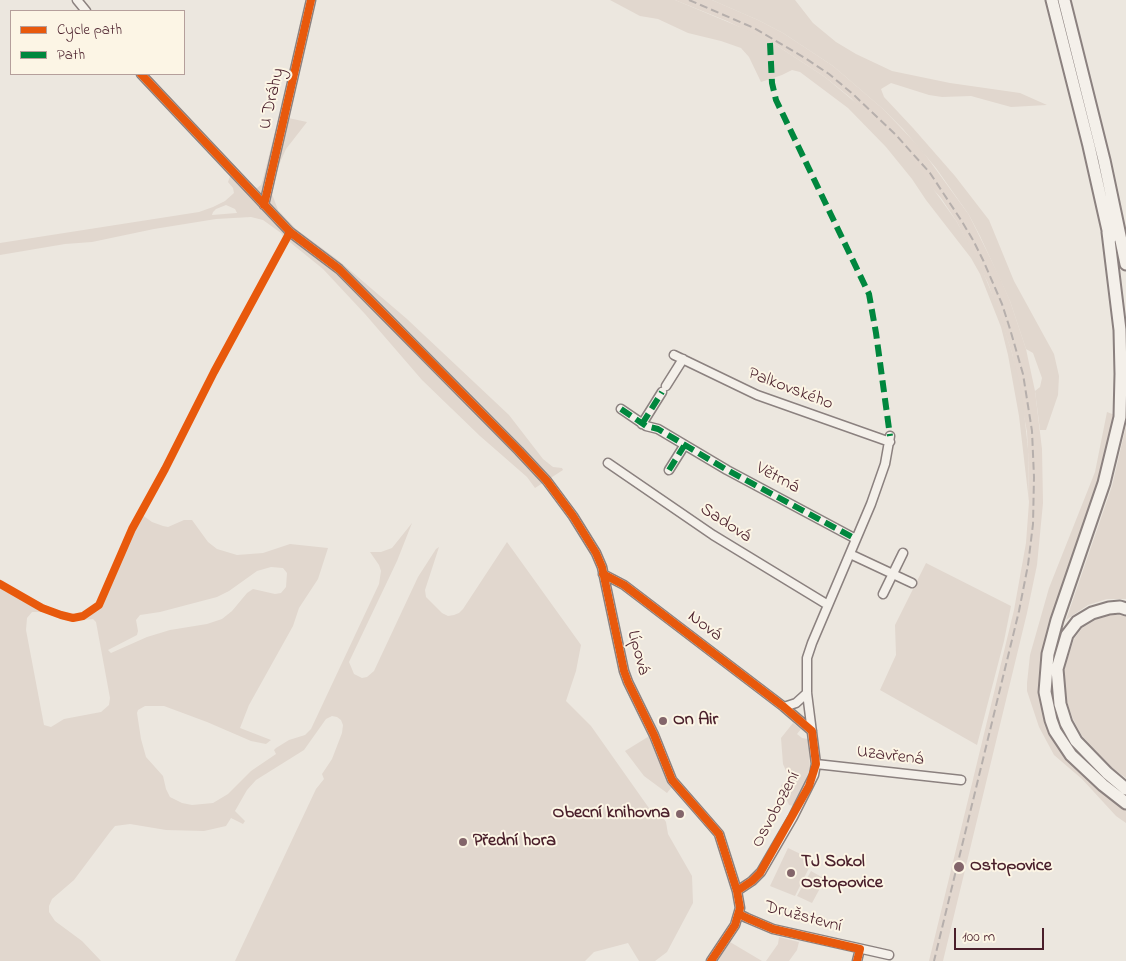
<!DOCTYPE html>
<html>
<head>
<meta charset="utf-8">
<style>
  body { margin:0 }
  #map { position:relative; width:1126px; height:961px; overflow:hidden; background:#ece7df; font-family:"Indie Flower",sans-serif }
  canvas { display:block }
  .legend { position:absolute; left:10px; top:10px; width:175px; height:65px; box-sizing:border-box; background:#fcf5e5; border:1px solid #b59f9b; margin:0; padding:6px 9px; list-style:none; font-size:15px; color:#4a1f2b }
  .legend li { display:flex; align-items:center; gap:10px; height:25px }
  .legend b { width:25px; border:1px solid #b59f9b }
  .scale { position:absolute; left:954px; top:928px; width:90px; height:22px; box-sizing:border-box; border:2px solid #4a1f2b; border-top:0; padding-left:6px; font-size:15px; line-height:18px; white-space:nowrap; color:#4a1f2b; -webkit-text-stroke:4px #fcf5e5; paint-order:stroke }
</style>
</head>
<body>
<div id="map">
<canvas width="1126" height="961"></canvas>
<ul class="legend">
<li><b style="height:6px;background:#e8590c"></b>Cycle path</li>
<li><b style="height:6px;background:#00873e"></b>Path</li>
</ul>
<div class="scale">100 m</div>
</div>
<script>
const g = document.querySelector('canvas').getContext('2d');
g.lineJoin = 'round';
function paint(path, color) { g.fillStyle = color; g.fill(path, 'evenodd'); }
const toPath = rows => new Path2D(rows.map(r => 'M' + r).join(''));
function strokePath(path, color, width, dash) { g.strokeStyle = color; g.lineWidth = width; g.lineCap = dash ? 'butt' : 'round'; g.setLineDash(dash || []); g.stroke(path); }
function drawText(font, color, halo, rows, align = 'center') {
  g.font = font + ' "Indie Flower",sans-serif'; g.lineWidth = 4; g.setLineDash([]); g.textBaseline = 'middle'; g.strokeStyle = halo; g.fillStyle = color; for (const [text, x, y, turn = 0] of rows) {
    g.save(); g.translate(x, y); g.rotate((+turn || 0) * Math.PI / 180); g.textAlign = isNaN(turn) ? turn : align; if (halo) g.strokeText(text, 0, 0); g.fillText(text, 0, 0); g.restore();
  }
}
paint(toPath([
  [675,0,712,0,758,20,783,33,833,66,883,109,921,149,969,215,1000,278,1010,301,1026,349,1035,391,1042,449,1043,503,1037,565,1027,613,943,961,929,961,1014,610,1026,543,1029,502,1028,449,1027,432,1012,353,988,283,957,222,941,198,851,98,825,77,776,45,727,21],
  [779,937,799,942,797,950,789,961,766,961,778,944],
  [730,942,762,961,716,961]
]), '#e2d7ce');
paint(toPath([
  [610,0,675,0,752,32,776,45,825,77,874,118,911,158,957,222,979,262,997,306,1012,353,1022,394,1028,449,1029,502,1019,416,1008,355,1001,327,980,274,971,258,926,200,912,179,886,147,848,108,800,72,792,70,782,75,761,82,749,57,741,48,721,41,688,33,658,19,640,16],
  [712,0,795,0,813,23,836,42,856,54,892,71,950,83,1020,93,1047,105,1011,107,971,96,942,97,929,95,891,83,881,89,884,97,913,128,955,176,989,220,1014,281,1054,354,1059,376,1058,395,1046,430,1040,430,1035,391,1040,387,1042,378,1033,353,1026,349,1010,301,980,236,969,215,936,168,903,129,883,109,833,66,783,33,758,20],
  [279,116,307,122,286,149,278,167,272,194,278,210,296,229,338,260,407,319,509,415,543,459,553,467,562,468,563,470,535,488,527,477,480,436,422,380,365,314,323,269,291,243,288,241,287,243,281,233,263,220,251,217,216,219,154,229,92,242,65,244,0,255,0,243,199,212,213,207,225,201,234,193,233,188,228,182,234,165,254,187,257,188,261,185,263,179],
  [226,205,235,209,237,213,212,215,213,212,216,209],
  [1107,412,1120,417,1046,674,1055,731,1126,806,1126,823,1116,816,1082,779,1054,755,1039,727,1027,691,1027,683,1030,655,1049,588,1095,472],
  [1126,426,1126,599,1107,599,1088,605,1066,620,1112,486],
  [138,512,152,522,163,526,168,527,184,520,192,520,208,542,217,549,237,555,263,553,290,544,328,548,318,579,299,608,293,626,249,705,240,728,271,740,266,744,251,741,207,722,164,706,145,706,138,710,137,713,141,739,146,757,163,776,166,789,170,797,182,803,192,805,213,803,228,794,251,771,276,754,274,750,276,748,289,740,305,735,311,729,379,584,381,571,379,565,370,552,381,552,392,548,412,523,397,561,349,662,354,674,362,678,367,677,374,671,418,577,436,549,439,547,425,590,426,597,442,613,448,616,454,615,459,613,463,609,507,542,581,645,576,671,566,701,591,726,656,818,662,816,666,822,668,834,692,876,693,903,667,952,655,961,639,961,628,943,594,952,585,961,235,961,316,789,324,779,322,774,332,759,342,733,343,725,341,720,337,717,332,716,326,719,304,750,256,780,247,790,235,811,245,821,243,824,231,818,226,826,204,831,166,830,130,824,115,826,110,832,74,880,52,899,49,906,49,912,55,921,82,941,101,961,0,961,0,579,4,584,57,611,69,615,78,615,87,611,96,605,100,598,131,525],
  [271,567,283,568,287,573,286,587,281,593,275,594,253,589,247,593,232,611,222,619,207,624,170,630,147,637,111,653,108,650,137,635,138,631,136,620,140,615,160,612,217,597,229,591,257,571],
  [32,612,42,612,62,619,72,621,93,619,96,622,110,698,109,705,101,712,64,719,51,727,44,725,26,630,27,618],
  [926,563,1011,606,1004,641,977,745,880,690,896,655,895,625],
  [1110,615,1119,615,1126,616,1126,778,1112,768,1082,736,1073,719,1067,702,1065,686,1064,669,1074,639,1082,628,1095,620],
  [793,723,801,729,797,734,802,738,808,739,810,767,809,773,794,806,789,805,781,785,790,780,783,764,781,738],
  [651,735,671,788,667,793,644,776,625,751],
  [788,848,813,860,795,896,770,886],
  [811,871,825,879,812,903,797,896]
]), '#e1d7ce');
const minor = toPath([
  [77,0,86,11],
  [141,74,290,232,339,269,519,451,547,481,573,516,596,553,602,567,624,671,628,682,654,735,672,780,719,834,737,891,740,908,735,925,711,961],
  [264,205,311,0],
  [674,355,757,395,890,442],
  [666,386,683,359],
  [621,409,646,426,658,429,727,470,856,539],
  [642,424,662,392],
  [608,463,713,535,828,605],
  [669,470,684,446],
  [850,554,912,583],
  [603,574,624,585,784,707,812,731],
  [883,594,903,553],
  [784,707,796,703,807,693],
  [816,764,961,780],
  [737,891,752,881,761,872,793,817,814,775,816,764,807,693,807,658,812,643,871,504,885,464,890,436],
  [739,914,747,918,773,929,889,955],
  [857,961,860,949]
]);
const highway = toPath([
  [1052,0,1089,146,1110,239],
  [1064,0,1104,160,1126,264],
  [1108,232,1120,330,1121,374,1120,417,1104,483,1057,620,1048,654,1045,692,1051,720,1055,731,1071,755,1103,785,1126,803],
  [1126,609,1120,607,1109,608,1092,613,1077,622,1067,635,1057,669,1060,704,1066,723,1076,741,1107,773,1126,789]
]);
strokePath(minor, '#8b817f', 11);
strokePath(highway, '#8b817f', 15);
strokePath(minor, '#f4f0ea', 8);
strokePath(highway, '#f4f0ea', 11);
strokePath(toPath([
  [689,0,754,28,805,58,829,74,854,95,896,135,930,173,961,220,973,240,983,260,1002,304,1010,329,1023,374,1032,431,1034,477,1033,524,1028,565,1019,611,934,961]
]), '#b6afac', 2, [8, 4]);
strokePath(toPath([
  [770,43,772,83,776,100,869,294,876,333,890,436],
  [621,409,646,426,658,429,727,470,856,539],
  [642,424,662,392],
  [669,470,684,446]
]), '#00873e', 6, [12, 6]);
strokePath(toPath([
  [141,74,290,232,339,269,519,451,547,481,573,516,596,553,602,567,624,671,628,682,654,735,672,780,719,834,737,891,740,908,735,925,711,961],
  [264,205,311,0],
  [603,574,624,585,784,707,812,731,816,764,809,786,760,873,752,881,737,891],
  [0,584,42,608,61,615,73,618,83,616,99,605,132,529,165,469,214,372,290,232],
  [739,914,747,918,773,929,860,949,857,961]
]), '#e8590c', 8);
for (const [x, y, r, color] of [
  [663,721,5,"#83656a"],
  [680,814,5,"#83656a"],
  [463,842,5,"#83656a"],
  [959,867,6,"#83656a"],
  [791,873,5,"#83656a"]
]) { const dot = new Path2D(); dot.arc(x, y, r, 0, 2 * Math.PI); g.fillStyle = color; g.fill(dot); strokePath(dot, '#fcf5e5', 2); }
drawText('18px', '#4a1f2b', '#fcf5e5', [
  ["U Dráhy",273,99,-77],
  ["Palkovského",790,390,21],
  ["Větrná",777,479,28],
  ["Sadová",725,524,33],
  ["Nová",704,627,37],
  ["Lípová",637,653,75],
  ["Uzavřená",890,757,7],
  ["Osvobození",777,810,-62],
  ["Družstevní",803,918,15]
]);
drawText('bold 18px', '#4a1f2b', '#fcf5e5', [
  ["On Air",673,721],
  ["Obecní knihovna",670,814,"right"],
  ["Přední hora",473,842],
  ["TJ Sokol",801,863],
  ["Ostopovice",801,884],
  ["Ostopovice",970,867]
], 'left');
</script>
</body>
</html>
